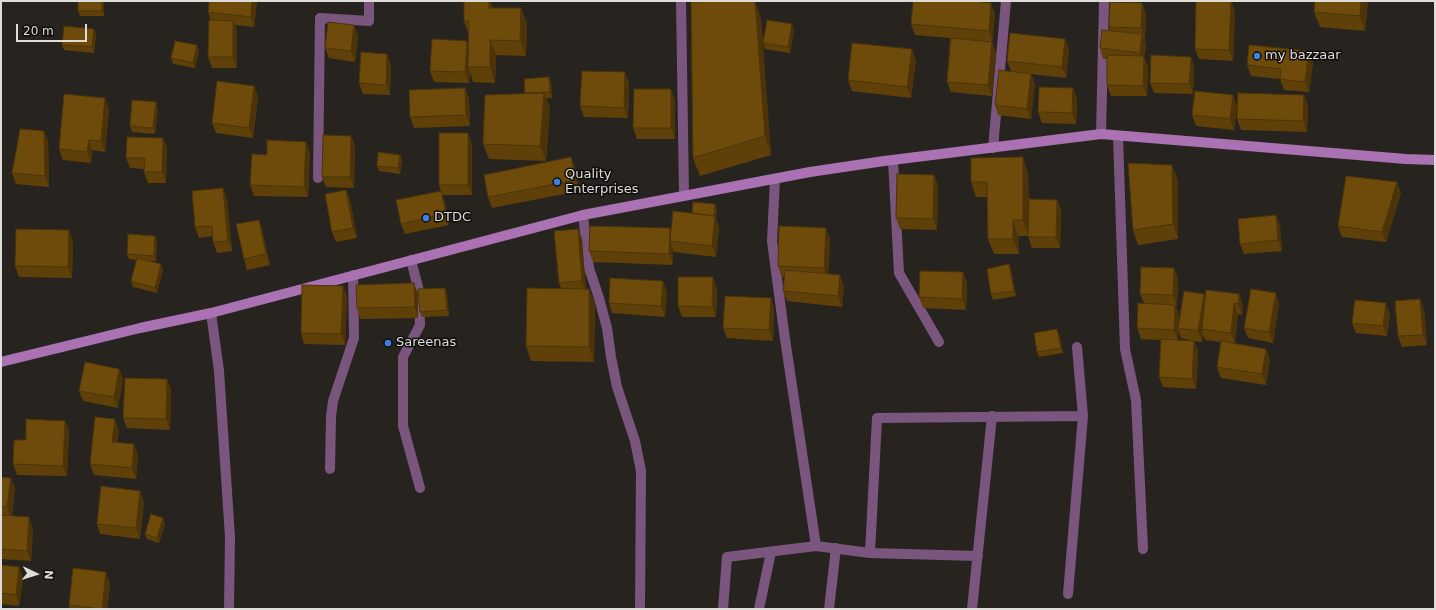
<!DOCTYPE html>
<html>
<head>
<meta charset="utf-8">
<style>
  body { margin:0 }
  #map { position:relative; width:1436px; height:610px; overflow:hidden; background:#272420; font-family:"DejaVu Sans",sans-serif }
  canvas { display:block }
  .frame { position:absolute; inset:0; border:2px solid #dfddda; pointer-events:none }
  .north { position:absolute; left:16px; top:554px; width:40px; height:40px; -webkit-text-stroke:3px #0f0e0c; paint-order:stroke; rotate:94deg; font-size:11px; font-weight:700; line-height:16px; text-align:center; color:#dfddda }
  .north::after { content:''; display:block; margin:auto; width:14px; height:18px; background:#dfddda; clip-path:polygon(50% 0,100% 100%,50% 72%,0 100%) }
  .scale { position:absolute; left:16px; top:24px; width:71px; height:18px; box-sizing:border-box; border:2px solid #dfddda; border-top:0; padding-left:5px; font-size:12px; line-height:14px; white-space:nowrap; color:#dfddda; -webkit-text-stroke:3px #0f0e0c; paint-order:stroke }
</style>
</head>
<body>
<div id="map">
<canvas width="1436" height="610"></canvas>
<div class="frame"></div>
<div class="north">N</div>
<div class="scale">20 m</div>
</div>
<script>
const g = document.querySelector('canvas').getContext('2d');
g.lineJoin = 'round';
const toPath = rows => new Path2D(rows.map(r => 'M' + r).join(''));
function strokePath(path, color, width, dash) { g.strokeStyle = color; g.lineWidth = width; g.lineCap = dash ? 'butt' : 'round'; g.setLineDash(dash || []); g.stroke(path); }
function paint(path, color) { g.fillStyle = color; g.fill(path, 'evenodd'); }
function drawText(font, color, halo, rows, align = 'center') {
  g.font = font + ' "DejaVu Sans",sans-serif'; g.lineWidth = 3; g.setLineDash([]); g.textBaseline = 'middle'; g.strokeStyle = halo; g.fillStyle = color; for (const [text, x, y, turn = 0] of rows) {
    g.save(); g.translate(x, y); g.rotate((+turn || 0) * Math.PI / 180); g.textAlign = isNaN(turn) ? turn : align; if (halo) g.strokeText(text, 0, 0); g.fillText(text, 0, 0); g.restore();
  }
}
strokePath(toPath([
  [681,1,684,195],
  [1101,134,1104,1],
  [1118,136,1125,349,1136,400,1143,549],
  [993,148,1006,1],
  [893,160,899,273,939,342],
  [318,178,320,18,369,21,369,1],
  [583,215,589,268,599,298,607,328,611,357,617,387,635,441,641,471,640,609],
  [411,260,419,291,420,325,403,357,403,426,420,488],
  [211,313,219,371,230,537,229,609],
  [330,469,331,417,333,401,354,338,353,275],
  [816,546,870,553,877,418,1083,416],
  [870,553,978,556],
  [1068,594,1083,416,1077,347],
  [723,609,727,557,816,546,784,332,772,241,775,179],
  [759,609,771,552],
  [829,609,836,548],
  [972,609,992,416]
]), '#7a567f', 10);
strokePath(toPath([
  [1,362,140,328,211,313,583,215,810,172,884,161,1101,134,1406,159,1435,160]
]), '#aa71b3', 10);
paint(toPath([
  [78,1,104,1,104,16,80,16,78,11],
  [209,1,257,1,254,27,235,25,237,32,237,68,212,68,208,57,211,20,208,12],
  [490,1,493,8,527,23,526,56,496,55,495,83,473,82,470,72,469,83,434,82,430,71,467,41,468,45,468,32,464,21],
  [755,1,761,19,771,155,700,176,693,158],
  [1231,1,1235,12,1233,61,1199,59,1195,49],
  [1368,1,1365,31,1320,27,1314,12],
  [1142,3,1146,14,1145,39,1144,39,1146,45,1144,57,1148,66,1147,96,1111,96,1107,85,1107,59,1103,59,1100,48,1110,31,1109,27],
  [995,14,992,42,996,52,992,96,951,92,947,82,950,38,915,35,911,24],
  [354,25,358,36,355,62,329,58,325,48],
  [94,29,96,34,94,53,64,50,62,45],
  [794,29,790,53,765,49,763,43],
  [1065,39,1069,50,1066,78,1031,74,1035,84,1031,119,998,115,995,105,1011,71,1007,61],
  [197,45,199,51,195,68,173,64,171,58],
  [1309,51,1313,62,1309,92,1284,90,1280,79,1251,76,1247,65],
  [1191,57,1194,67,1193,94,1154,93,1150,83],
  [916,60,911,98,852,91,848,80],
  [391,64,390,95,363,94,359,83],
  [549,77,551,83,552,98,546,98,550,108,546,161,489,159,483,144,525,93],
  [629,83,628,118,584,117,580,106],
  [254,86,258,97,253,138,216,133,212,123],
  [1233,95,1237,106,1234,130,1196,126,1192,115],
  [469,98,470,126,414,128,410,117],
  [1077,98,1076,124,1042,123,1038,112],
  [675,100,675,139,637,139,633,128],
  [1308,105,1307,132,1241,130,1237,119],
  [158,108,155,134,132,132,130,126],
  [109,109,105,152,92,150,91,163,63,160,59,149],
  [44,131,48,142,49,187,16,184,12,173],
  [351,136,355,146,354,188,326,187,322,177],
  [163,138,167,149,166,183,148,183,144,172,144,169,130,168,126,158],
  [472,144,472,195,442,195,439,185],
  [310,152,308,197,254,196,250,185,267,155],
  [400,155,402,160,400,174,379,171,377,166],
  [571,157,575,168,579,191,492,208,488,197],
  [1028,173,1029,211,1057,200,1061,210,1060,248,1032,248,1028,236,1018,236,1019,254,994,254,988,239,987,197,976,197,971,182],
  [934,175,938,186,937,230,900,229,896,218],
  [1178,180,1178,239,1138,245,1133,230],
  [346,190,350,200,357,238,336,242,332,232],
  [1401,193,1386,242,1342,237,1338,226],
  [227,199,232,251,217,253,213,242,213,236,199,238,195,227],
  [445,202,449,225,405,234,401,224],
  [717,209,716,219,719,226,716,257,674,252,673,250,673,265,593,262,589,251,670,228,671,232,692,213],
  [1276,215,1280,226,1282,251,1244,254,1240,244],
  [259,220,262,230,270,265,247,270,244,259],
  [578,229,582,239,586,289,589,289,595,304,594,362,531,361,526,346,561,288,559,283],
  [830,239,828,274,844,286,842,307,787,301,783,291,785,277,782,277,778,266],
  [73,241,72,278,19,277,15,266],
  [157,241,156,261,149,261,163,269,157,293,133,287,131,281,137,260,129,259,127,254],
  [1009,264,1011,270,1016,296,993,300,991,294],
  [1174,268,1178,279,1177,306,1175,306,1179,315,1178,323,1206,297,1243,305,1242,315,1238,314,1235,343,1228,343,1266,349,1270,359,1266,385,1221,378,1217,367,1221,342,1205,340,1203,334,1202,342,1194,341,1198,351,1196,389,1163,387,1159,377,1161,340,1141,339,1137,328,1144,303,1140,294],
  [1178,329,1181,338,1194,341,1178,340],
  [963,272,967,283,966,310,923,308,919,297],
  [343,286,347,296,345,345,304,344,301,333],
  [717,288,716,317,682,317,678,306],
  [667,292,665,317,612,313,609,303],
  [447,293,449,316,422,317,420,312],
  [418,294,418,318,360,319,357,308],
  [771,298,774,309,773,341,727,338,723,328],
  [1279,303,1273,343,1248,338,1244,328],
  [1424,309,1427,345,1402,347,1398,336],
  [1390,314,1387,336,1356,333,1352,323],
  [1059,334,1063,353,1039,357,1037,352],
  [119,369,123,379,118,408,83,401,79,391],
  [167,379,171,390,170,430,127,428,123,418],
  [65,421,69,431,67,476,17,475,13,464,26,440],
  [119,430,117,443,138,455,136,479,94,475,90,464],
  [1,477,15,488,12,516,33,528,31,561,1,559],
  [144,502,140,539,100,534,97,524],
  [163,518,165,524,159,543,147,539,145,534],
  [1,565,19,567,23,578,19,606,1,604],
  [110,583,107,609,70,609,69,605]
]), '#5f4009');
paint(toPath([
  [102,1,104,1,104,16,102,11],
  [252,1,257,1,257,2,254,27,251,17],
  [489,1,490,1,494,12,489,8],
  [755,1,761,19,771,155,765,136],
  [1231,1,1235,12,1233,61,1229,50],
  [1361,1,1368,1,1365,31,1360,16],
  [991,3,995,14,993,42,989,31],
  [1142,3,1146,14,1145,39,1141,28],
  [521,8,527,23,526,56,520,41],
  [233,21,237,32,237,68,233,57],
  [792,24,794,29,790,53,788,47],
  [354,25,358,36,355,62,351,51],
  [94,29,96,34,94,53,92,47],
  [1142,34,1146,45,1144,57,1148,66,1147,96,1143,86,1144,63,1140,53],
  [1065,39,1069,50,1066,78,1062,67],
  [490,40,496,55,495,83,490,67],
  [467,41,471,52,468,67,470,72,469,83,465,72],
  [992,42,996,52,992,96,988,85],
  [197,45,199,51,195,68,193,63],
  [912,49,916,60,911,98,907,87],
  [1309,51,1313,62,1309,92,1305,82],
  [387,54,391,64,390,95,386,85],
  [1191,57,1194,67,1193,94,1189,84],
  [625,72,629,83,628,118,624,108],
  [1031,74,1035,84,1031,119,1027,109],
  [549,77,551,83,552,98,550,92],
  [254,86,258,97,253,138,249,128],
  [465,88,469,98,470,126,466,115],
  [1073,88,1077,98,1076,124,1072,113],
  [671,89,675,100,675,139,671,128],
  [544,93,550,108,546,161,540,146],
  [1233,95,1237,106,1234,130,1230,119],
  [1304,95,1308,105,1307,132,1303,121],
  [105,98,109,109,105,152,101,141],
  [156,102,158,108,155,134,153,128],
  [44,131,48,142,49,187,45,176],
  [468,133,472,144,472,195,468,185],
  [351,136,355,146,354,188,350,177],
  [163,138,167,149,166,183,162,172],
  [89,140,92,150,91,163,87,152],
  [306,142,310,152,308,197,304,187],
  [400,155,402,160,400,174,398,168],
  [571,157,575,168,579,191,576,180],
  [1023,157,1028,173,1029,236,1023,220],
  [1172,165,1178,180,1178,239,1173,224],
  [934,175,938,186,937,230,933,219],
  [1397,182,1401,193,1386,242,1382,232],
  [223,188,227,199,232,251,228,241],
  [346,190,350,200,357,238,353,228],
  [441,191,445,202,449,225,446,214],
  [1057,200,1061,210,1060,248,1056,237],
  [715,204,717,209,716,219,719,226,716,257,712,246],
  [1276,215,1280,226,1282,251,1278,240],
  [259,220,262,230,270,265,266,254],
  [1013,220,1018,236,1019,254,1013,239],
  [670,228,674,239,670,241,673,250,673,265,669,254],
  [826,228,830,239,828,279,824,268],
  [578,229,582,239,586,292,582,281],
  [69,230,73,241,72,278,68,267],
  [155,236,157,241,156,261,154,256],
  [161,264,163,269,157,293,155,288],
  [1009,264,1011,270,1016,296,1014,291],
  [1174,268,1178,279,1177,306,1173,295],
  [963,272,967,283,966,310,962,299],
  [840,275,844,286,842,307,838,296],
  [713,277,717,288,716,317,712,307],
  [663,281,667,292,665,317,661,306],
  [414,283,418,294,418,318,415,307],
  [343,286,347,296,345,345,341,334],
  [445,288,447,293,449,316,447,310],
  [589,289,595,304,594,362,589,347],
  [1276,293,1279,303,1273,343,1269,332],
  [1204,294,1208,305,1202,329,1203,334,1202,342,1198,331],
  [1239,294,1243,305,1242,315,1238,304],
  [771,298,774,309,773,341,769,330],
  [1420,299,1424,309,1427,345,1423,335],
  [1234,303,1238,314,1235,343,1231,333],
  [1386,303,1390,314,1387,336,1383,326],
  [1175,305,1179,315,1178,328,1178,341,1174,330],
  [1057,329,1059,334,1063,353,1061,348],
  [1194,341,1198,351,1196,389,1192,379],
  [1266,349,1270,359,1266,385,1262,374],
  [119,369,123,379,118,408,114,397],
  [167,379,171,390,170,430,166,419],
  [115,419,119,430,116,453,112,442],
  [65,421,69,431,67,476,63,466],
  [134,444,138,455,136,479,132,468],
  [11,478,15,488,11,518,7,507],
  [140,491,144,502,140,539,136,528],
  [29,517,33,528,31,561,27,551],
  [163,518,165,524,159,543,157,538],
  [19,567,23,578,19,606,16,595],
  [106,572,110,583,107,609,102,609]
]), '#4d3408');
const building = toPath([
  [78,1,102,1,102,11,78,11,78,1],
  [209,1,252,1,251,17,208,12,209,1],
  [464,1,489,1,489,8,521,8,520,41,490,40,490,67,468,67,469,21,464,21,464,1],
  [730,1,755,1,765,136,693,158,691,2,730,1],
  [913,1,972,1,991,3,989,31,911,24,913,1],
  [1196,1,1231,1,1229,50,1195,49,1196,1],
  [1315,1,1361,1,1360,16,1314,12,1315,1],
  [1110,2,1142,3,1141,28,1109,27,1110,2],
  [209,20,233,21,233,57,208,57,209,20],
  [767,20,792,24,788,47,763,43,767,20],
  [328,22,354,25,351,51,325,48,328,22],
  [64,26,94,29,92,47,62,45,64,26],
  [1102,30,1142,34,1140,53,1100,48,1102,30],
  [1010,33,1065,39,1062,67,1007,61,1010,33],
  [951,38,992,42,988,85,947,82,951,38],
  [432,39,467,41,465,72,430,71,432,39],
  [175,41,197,45,193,63,171,58,175,41],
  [852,43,912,49,907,87,848,80,852,43],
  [1249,45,1309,51,1305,82,1280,79,1281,69,1247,65,1249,45],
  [361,52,387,54,386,85,359,83,361,52],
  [1107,55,1144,56,1143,86,1107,85,1107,55],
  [1151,55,1191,57,1189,84,1150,83,1151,55],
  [999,70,1031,74,1027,109,995,105,999,70],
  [582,71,625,72,624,108,580,106,582,71],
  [549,77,550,92,525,93,524,79,549,77],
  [217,81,254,86,249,128,212,123,217,81],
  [1039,87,1073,88,1072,113,1038,112,1039,87],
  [465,88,466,115,410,117,409,90,465,88],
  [634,89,671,89,671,128,633,128,634,89],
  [1195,91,1233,95,1230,119,1192,115,1195,91],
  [544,93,540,146,483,144,485,95,544,93],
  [1238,93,1304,95,1303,121,1237,119,1238,93],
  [64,94,105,98,101,141,89,140,87,152,59,149,64,94],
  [132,100,156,102,153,128,130,126,132,100],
  [20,129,44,131,45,176,12,173,20,129],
  [439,133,468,133,468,185,439,185,439,133],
  [323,135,351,136,350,177,322,177,323,135],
  [127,137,163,138,162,172,144,172,145,158,126,158,127,137],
  [267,140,306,142,304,187,250,185,252,154,267,155,267,140],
  [378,152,400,155,398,168,377,166,378,152],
  [571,157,576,180,488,197,484,175,571,157],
  [1023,157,1023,220,1013,220,1013,239,988,239,987,182,971,182,971,158,1023,157],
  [1128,163,1172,165,1173,224,1133,230,1128,163],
  [897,174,934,175,933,219,896,218,897,174],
  [1346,176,1397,182,1382,232,1338,226,1346,176],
  [223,188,228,241,213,242,212,226,195,227,192,191,223,188],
  [346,190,353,228,332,232,325,194,346,190],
  [441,191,446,214,401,224,396,200,441,191],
  [1029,199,1057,200,1056,237,1028,237,1029,199],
  [693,202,715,204,714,216,692,213,693,202],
  [673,211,715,216,712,246,670,241,673,211],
  [1276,215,1278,240,1240,244,1238,219,1276,215],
  [259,220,266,254,244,259,236,224,259,220],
  [590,226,670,228,669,254,589,251,590,226],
  [779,226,826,228,824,268,778,266,779,226],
  [16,229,69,230,68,267,15,266,16,229],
  [578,229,582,281,559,283,554,231,578,229],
  [128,234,155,236,154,256,127,254,128,234],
  [137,258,161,264,155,288,131,281,137,258],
  [1009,264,1014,291,991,294,987,269,1009,264],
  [1141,267,1174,268,1173,295,1140,294,1141,267],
  [785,270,840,275,838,296,783,291,785,270],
  [920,271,963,272,962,299,919,297,920,271],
  [678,277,713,277,712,307,678,306,678,277],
  [610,278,663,281,661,306,609,303,610,278],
  [414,283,415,307,357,308,356,285,414,283],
  [302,285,343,286,341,334,301,333,302,285],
  [445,288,447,310,420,312,418,289,445,288],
  [527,288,589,289,589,347,526,346,527,288],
  [1251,289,1276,293,1269,332,1244,328,1251,289],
  [1206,290,1239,294,1238,304,1234,303,1231,333,1202,329,1206,290],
  [1184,291,1204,294,1198,331,1178,328,1184,291],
  [725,296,771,298,769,330,723,328,725,296],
  [1420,299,1423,335,1398,336,1395,301,1420,299],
  [1355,300,1386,303,1383,326,1352,323,1355,300],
  [1138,303,1175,305,1174,330,1137,328,1138,303],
  [1057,329,1061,348,1037,352,1034,333,1057,329],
  [1161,339,1194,341,1192,379,1159,377,1161,339],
  [1221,341,1266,349,1262,374,1217,367,1221,341],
  [85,362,119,369,114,397,79,391,85,362],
  [125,378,167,379,166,419,123,418,125,378],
  [95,417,115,419,112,442,134,444,132,468,90,464,95,417],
  [26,419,65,421,63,466,13,464,14,440,26,440,26,419],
  [1,477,11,478,7,507,1,506,1,477],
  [101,486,140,491,136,528,97,524,101,486],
  [151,514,163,518,157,538,145,534,151,514],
  [1,515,29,517,27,551,1,549,1,515],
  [1,565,19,567,16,595,1,593,1,565],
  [73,568,106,572,102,609,69,605,73,568]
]);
paint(building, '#6e4b0b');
strokePath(building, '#4d3408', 1);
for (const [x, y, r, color] of [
  [1257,56,4,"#3f7fe0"],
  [557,182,4,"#3f7fe0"],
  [426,218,4,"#3f7fe0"],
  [388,343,4,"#3f7fe0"]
]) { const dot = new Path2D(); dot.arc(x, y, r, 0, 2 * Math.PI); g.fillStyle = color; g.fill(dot); strokePath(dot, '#0f0e0c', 1.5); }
drawText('13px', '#dfddda', '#0f0e0c', [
  ["my bazzaar",1265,56],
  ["Quality",565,175],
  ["Enterprises",565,190],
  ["DTDC",434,218],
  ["Sareenas",396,343]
], 'left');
</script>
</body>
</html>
